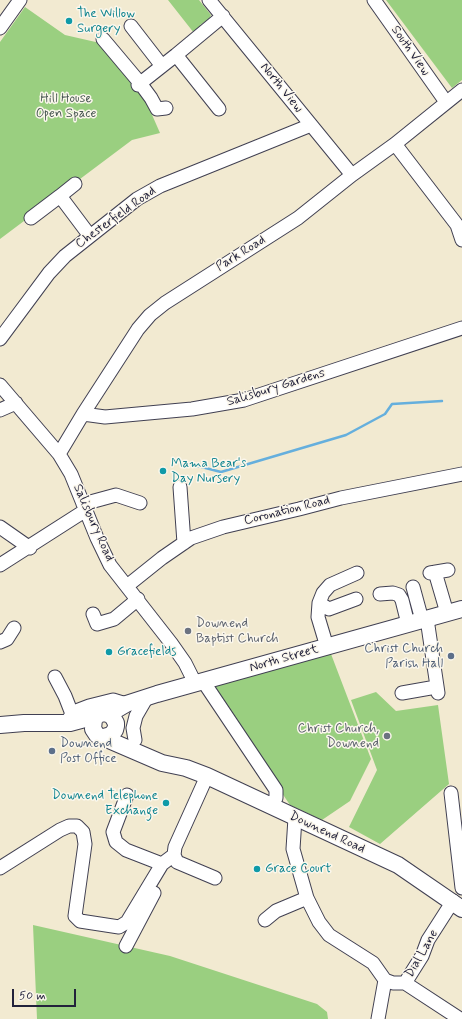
<!DOCTYPE html>
<html>
<head>
<meta charset="utf-8">
<style>
  body { margin:0 }
  #map { position:relative; width:462px; height:1019px; overflow:hidden; background:#f2ead1; font-family:Mynerve,sans-serif }
  canvas { display:block }
  .scale { position:absolute; left:12px; top:989px; width:64px; height:18px; box-sizing:border-box; border:2px solid #22223b; border-top:0; padding-left:5px; font-size:12px; line-height:14px; white-space:nowrap; color:#22223b; -webkit-text-stroke:3px #fbf7ec; paint-order:stroke }
</style>
</head>
<body>
<div id="map">
<canvas width="462" height="1019"></canvas>
<div class="scale">50 m</div>
</div>
<script>
const g = document.querySelector('canvas').getContext('2d');
g.lineJoin = 'round';
function paint(path, color) { g.fillStyle = color; g.fill(path, 'evenodd'); }
const toPath = rows => new Path2D(rows.map(r => 'M' + r).join(''));
function strokePath(path, color, width, dash) { g.strokeStyle = color; g.lineWidth = width; g.lineCap = dash ? 'butt' : 'round'; g.setLineDash(dash || []); g.stroke(path); }
function drawText(font, color, halo, rows, align = 'center') {
  g.font = font + ' Mynerve,sans-serif'; g.lineWidth = 3; g.setLineDash([]); g.textBaseline = 'middle'; g.strokeStyle = halo; g.fillStyle = color; for (const [text, x, y, turn = 0] of rows) {
    g.save(); g.translate(x, y); g.rotate((+turn || 0) * Math.PI / 180); g.textAlign = isNaN(turn) ? turn : align; if (halo) g.strokeText(text, 0, 0); g.fillText(text, 0, 0); g.restore();
  }
}
paint(toPath([
  [168,0,199,0,211,15,209,19,200,25,201,28,194,33],
  [386,0,462,0,462,80,452,88],
  [25,7,65,35,100,43,146,101,160,133,132,140,0,239,0,42],
  [331,654,371,759,350,801,322,820,290,805,213,691,214,684],
  [376,692,396,711,438,705,449,784,380,844,349,827,377,770,351,700],
  [33,925,170,956,317,1004,327,1012,328,1019,37,1019]
]), '#9acf80');
strokePath(toPath([
  [190,464,221,472,346,435,385,414,392,404,442,401]
]), '#65afdd', 2.5);
const minor = toPath([
  [209,0,352,175],
  [374,0,446,102],
  [131,26,162,66],
  [0,28,20,0],
  [103,39,140,83,151,98,157,109,166,108],
  [176,55,219,109],
  [138,85,176,55,223,16],
  [395,144,457,225,462,240],
  [75,184,60,196,90,236],
  [31,218,60,196],
  [0,339,49,273,65,256,137,199,160,186,311,125],
  [0,385,59,454,71,474,97,538,110,565,171,643,185,663,195,683],
  [0,410,16,403],
  [83,414,105,417,192,409,244,400,462,328],
  [59,454,83,414,138,329,150,315,165,303,298,218,352,175,395,144,462,90],
  [180,487,184,543],
  [83,504,116,495,140,503],
  [0,527,30,548],
  [0,565,86,510],
  [435,572,447,613],
  [430,573,448,570],
  [127,586,162,558,191,538,223,527,299,509,341,498,462,474],
  [413,587,422,620],
  [380,594,393,593,399,595,402,600,408,624],
  [319,603,329,609,356,599],
  [93,614,97,624,114,619,138,599],
  [427,619,438,693],
  [0,642,7,639,14,628],
  [327,647,318,617,319,603,323,593,330,585,357,573],
  [55,677,65,696,72,714],
  [203,681,276,790,276,798,270,806],
  [402,693,436,687],
  [67,722,72,714,76,711,89,706,113,700,126,704],
  [135,740,133,728,136,716,147,697],
  [207,776,175,847,174,855,177,862,215,878],
  [451,793,462,888],
  [127,795,113,832,116,842,126,850,162,864],
  [295,818,293,849,307,898,319,922,329,935,373,963,385,980,393,983,405,983,422,956,428,940,453,901],
  [0,868,60,830,69,826,77,826,83,832,85,844,75,916,80,921,119,927,127,922,162,864,174,855],
  [265,920,276,911,307,898],
  [126,946,154,893],
  [405,983,460,1019],
  [378,1019,385,980]
]);
const major = toPath([
  [109,714,126,704,157,694,462,609],
  [0,725,24,723,70,723,96,716],
  [104,737,111,735,115,730,116,726,116,723,112,716,106,713,99,714,94,719,93,729,97,735,162,763,186,768,207,776,398,865,462,909]
]);
strokePath(minor, '#414052', 15);
strokePath(major, '#414052', 18);
strokePath(minor, '#fff', 13);
strokePath(major, '#fff', 16);
for (const [x, y, r, color] of [
  [69,21,4,"#0f9aa8"],
  [163,471,4,"#0f9aa8"],
  [188,631,4,"#6b7280"],
  [109,652,4,"#0f9aa8"],
  [451,656,4,"#5c6f8a"],
  [387,736,4,"#6b7280"],
  [52,751,4,"#5c6f8a"],
  [166,803,4,"#0f9aa8"],
  [257,869,4,"#0f9aa8"]
]) { const dot = new Path2D(); dot.arc(x, y, r, 0, 2 * Math.PI); g.fillStyle = color; g.fill(dot); strokePath(dot, '#fbf7ec', 1.5); }
drawText('13px', '#0d838f', '#fbf7ec', [
  ["The Willow",77,14],
  ["Surgery",77,29],
  ["Mama Bear's",171,464],
  ["Day Nursery",171,479],
  ["Gracefields",117,652],
  ["Downend Telephone",158,796,"right"],
  ["Exchange",158,811,"right"],
  ["Grace Court",265,869]
], 'left');
drawText('13px', '#22223b', '#fbf7ec', [
  ["South View",410,51,55],
  ["North View",281,88,51],
  ["Chesterfield Road",116,218,-36],
  ["Park Road",241,254,-32],
  ["Salisbury Gardens",276,388,-17],
  ["Coronation Road",287,511,-14],
  ["Salisbury Road",93,523,66],
  ["North Street",284,659,-16],
  ["Downend Road",327,833,25],
  ["Dial Lane",422,954,-60]
]);
drawText('13px', '#465650', '#fbf7ec', [
  ["Hill House",66,99],
  ["Open Space",66,114]
]);
drawText('13px', '#5b616d', '#fbf7ec', [
  ["Downend",196,624],
  ["Baptist Church",196,639],
  ["Christ Church,",379,729,"right"],
  ["Downend",379,744,"right"]
], 'left');
drawText('13px', '#4e5e75', '#fbf7ec', [
  ["Christ Church",443,649],
  ["Parish Hall",443,664],
  ["Downend",60,744,"left"],
  ["Post Office",60,759,"left"]
], 'right');
</script>
</body>
</html>
